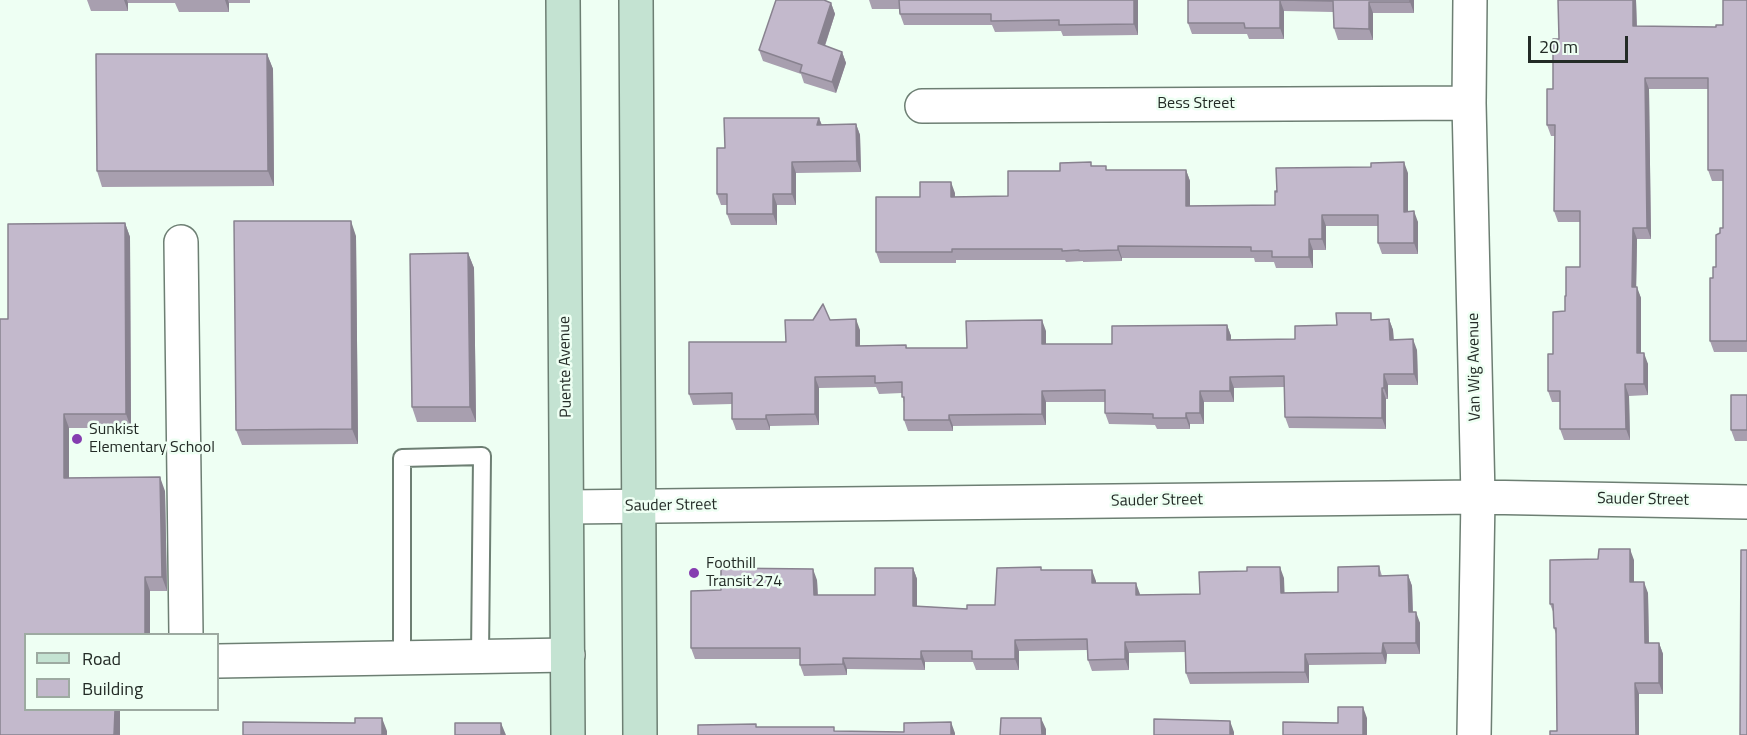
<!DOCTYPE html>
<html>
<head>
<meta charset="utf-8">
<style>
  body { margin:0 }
  #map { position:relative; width:1747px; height:735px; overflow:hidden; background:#eefff3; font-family:"Titillium Web",sans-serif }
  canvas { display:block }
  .legend { position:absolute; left:24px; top:633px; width:195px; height:78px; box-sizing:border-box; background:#eefff3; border:2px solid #9daaa1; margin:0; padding:8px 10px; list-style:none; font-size:18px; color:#232b26 }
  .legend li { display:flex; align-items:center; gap:12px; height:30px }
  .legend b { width:30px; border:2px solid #9daaa1 }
  .scale { position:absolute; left:1528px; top:36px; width:100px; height:27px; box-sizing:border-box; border:3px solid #232b26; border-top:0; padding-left:8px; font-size:18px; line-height:21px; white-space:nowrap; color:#232b26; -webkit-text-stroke:4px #eefff3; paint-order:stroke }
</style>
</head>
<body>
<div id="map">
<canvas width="1747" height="735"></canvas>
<ul class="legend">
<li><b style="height:8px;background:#c4e3d2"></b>Road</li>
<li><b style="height:16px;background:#c3b9cc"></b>Building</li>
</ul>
<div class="scale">20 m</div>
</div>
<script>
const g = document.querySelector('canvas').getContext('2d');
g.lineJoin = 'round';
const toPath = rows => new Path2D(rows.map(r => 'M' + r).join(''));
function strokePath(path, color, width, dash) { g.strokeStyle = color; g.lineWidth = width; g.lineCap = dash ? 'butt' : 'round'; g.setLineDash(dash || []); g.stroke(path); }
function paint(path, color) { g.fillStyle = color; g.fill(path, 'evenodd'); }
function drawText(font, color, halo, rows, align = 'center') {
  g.font = font + ' "Titillium Web",sans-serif'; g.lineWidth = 5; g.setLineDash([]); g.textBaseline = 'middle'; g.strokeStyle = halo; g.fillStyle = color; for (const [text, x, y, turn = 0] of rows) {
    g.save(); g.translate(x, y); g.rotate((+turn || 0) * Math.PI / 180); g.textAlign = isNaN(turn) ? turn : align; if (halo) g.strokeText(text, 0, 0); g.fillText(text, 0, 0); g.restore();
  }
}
const service = toPath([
  [402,658,402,458,482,456,480,656]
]);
const minor = toPath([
  [1470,0,1469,103,1478,497,1474,735],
  [922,106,1469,103],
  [181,242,186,634],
  [568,507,1478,497,1747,502],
  [218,661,568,655]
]);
const secondary = toPath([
  [563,0,568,735],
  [636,0,640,735]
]);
strokePath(service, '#6d7f73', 20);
strokePath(minor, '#6d7f73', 36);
strokePath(secondary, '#6d7f73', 36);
strokePath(service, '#fff', 16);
strokePath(minor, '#fff', 33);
strokePath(secondary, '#c4e3d2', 33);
paint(toPath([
  [87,0,250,0,250,3,229,3,229,12,179,12,175,3,128,3,128,11,91,11],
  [869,0,1138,0,1138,35,1063,36,1061,31,995,32,992,25,904,25,900,14,899,9,872,9],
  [1188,0,1414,0,1414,13,1373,13,1373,40,1338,40,1334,28,1333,12,1284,11,1284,39,1249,39,1247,34,1192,34,1188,23],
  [1636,0,1637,26,1716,27,1723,25,1747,0,1747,352,1714,352,1710,341,1713,278,1716,267,1720,233,1723,228,1723,181,1712,181,1708,170,1708,89,1649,89,1651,239,1637,239,1636,287,1641,298,1641,353,1648,364,1648,395,1629,396,1630,440,1564,440,1560,429,1560,402,1552,402,1548,391,1553,354,1565,311,1566,296,1580,267,1580,222,1558,222,1554,211,1555,136,1551,136,1547,125,1553,89,1559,39],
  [831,3,835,14,825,46,842,52,846,63,836,93,804,83,801,74,763,61,759,50],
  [267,54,273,69,274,186,102,187,97,171],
  [819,118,822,125,856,124,860,135,861,172,796,173,796,205,777,205,777,225,731,225,727,214,727,205,721,205,717,194,725,148],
  [1092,166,1107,170,1186,170,1190,181,1190,206,1275,205,1408,173,1408,212,1418,222,1418,254,1382,254,1378,243,1378,226,1326,226,1326,250,1313,250,1313,268,1276,268,1274,262,1255,262,1254,258,1122,258,1122,261,1083,262,1083,261,1066,262,1065,260,956,260,956,263,880,263,876,252,920,197,955,193,955,197,1008,196,1060,171],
  [125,223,130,237,131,428,69,428,69,478,165,491,167,591,150,591,150,634,26,634,8,319],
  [356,236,358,444,242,445,236,430],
  [468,253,474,268,476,422,417,422,412,407],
  [1374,319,1389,319,1393,330,1394,340,1417,350,1418,385,1388,385,1388,399,1386,399,1386,429,1289,428,1285,417,1284,387,1234,388,1234,402,1204,402,1204,424,1190,424,1190,429,1157,429,1155,425,1109,424,1105,413,1105,402,1046,402,1046,425,953,426,953,431,908,431,904,420,904,403,902,393,879,394,876,387,819,388,819,425,770,426,770,430,736,430,732,419,732,404,693,405,689,394,786,342,830,320,860,330,860,346,906,345,907,348,967,348,1046,331,1046,344,1112,344,1227,325,1231,336,1231,340,1295,339,1337,325],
  [1747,395,1747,441,1735,441,1731,430],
  [1634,560,1634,582,1648,593,1649,643,1659,643,1663,654,1663,694,1639,694,1557,731,1556,634,1554,628,1554,614,1550,604],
  [1379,566,1382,576,1408,575,1412,586,1413,612,1420,623,1420,654,1387,654,1386,664,1309,665,1309,683,1190,684,1186,673,1186,652,1129,653,1129,670,1092,671,1088,660,1087,650,1019,651,1019,670,976,670,973,662,925,662,925,670,847,669,847,675,804,676,800,665,800,659,695,659,691,648,721,590,817,580,818,595,875,595,913,568,917,579,917,606,967,609,995,605,1042,570,1096,581,1096,583,1140,595,1200,594,1284,578,1284,593,1338,592]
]), '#a89faf');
paint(toPath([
  [124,0,127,0,128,3,128,11],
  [225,0,228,0,229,3,229,12],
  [1134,0,1138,0,1138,35,1134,24],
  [1280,0,1284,11,1284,39,1280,28],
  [1410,0,1414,0,1414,13,1410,2],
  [1633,0,1636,0,1637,37,1633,26],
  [1369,2,1373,13,1373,40,1369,29],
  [831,3,835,14,822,54,818,43],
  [842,52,846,63,836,93,832,82],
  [267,54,273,69,274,186,268,171],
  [1645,78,1649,89,1651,239,1647,228],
  [819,118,823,129,817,125],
  [856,124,860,135,861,172,857,161],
  [792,162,796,173,796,205,792,194],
  [1404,162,1408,173,1408,223,1404,212],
  [1186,170,1190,181,1190,217,1186,206],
  [951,182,955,193,955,208,951,197],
  [773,194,777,205,777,225,773,214],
  [1414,211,1418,222,1418,254,1414,243],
  [1322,215,1326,226,1326,250,1322,239],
  [351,221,356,236,358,444,352,429],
  [125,223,130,237,131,428,126,414],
  [1633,228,1637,239,1636,298,1632,287],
  [1309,239,1313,250,1313,268,1309,257],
  [1118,246,1122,258,1122,261,1118,250],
  [468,253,474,268,476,422,470,407],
  [1637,287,1641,298,1641,364,1637,353],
  [856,319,860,330,860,357,856,346],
  [1389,319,1393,330,1394,351,1390,340],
  [1042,320,1046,331,1046,355,1042,344],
  [1227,325,1231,336,1231,351,1227,340],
  [1413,339,1417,350,1418,385,1414,374],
  [1644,353,1648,364,1648,395,1644,384],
  [1384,374,1388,385,1388,399,1384,388],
  [815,377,819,388,819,425,815,414],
  [1230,377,1234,388,1234,402,1230,391],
  [1625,384,1629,396,1630,440,1626,429],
  [1382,388,1386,399,1386,429,1382,418],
  [1042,391,1046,402,1046,425,1042,414],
  [1200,391,1204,402,1204,424,1200,413],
  [1186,413,1190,424,1190,429,1186,418],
  [64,414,69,428,69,491,64,478],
  [766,415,770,426,770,430,766,419],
  [949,415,953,426,953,431,949,420],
  [160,477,165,491,167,591,162,577],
  [1630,549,1634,560,1634,593,1630,582],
  [1280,567,1284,578,1285,604,1281,593],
  [913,568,917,579,917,617,913,606],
  [813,569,817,580,818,606,814,595],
  [1092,570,1096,581,1096,594,1092,583],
  [1408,575,1412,586,1413,623,1409,612],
  [145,577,150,591,150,634,145,634],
  [1644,582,1648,593,1649,654,1645,643],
  [1136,583,1140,594,1140,606,1136,595],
  [1416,612,1420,623,1420,654,1416,643],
  [1015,640,1019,651,1019,670,1015,659],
  [1125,642,1129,653,1129,670,1125,659],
  [1383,643,1387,654,1386,664,1382,653],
  [1659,643,1663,654,1663,694,1659,683],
  [921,651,925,662,925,670,921,659],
  [1305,654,1309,665,1309,683,1305,672],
  [843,658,847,669,847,675,843,664],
  [1635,683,1639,694,1639,735,1636,735],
  [1363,707,1367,718,1367,735,1363,735],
  [115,710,120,710,120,735,114,735],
  [382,718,387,731,387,735,382,735],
  [1041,718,1046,729,1046,735,1042,735],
  [1230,721,1234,732,1234,735,1230,735],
  [951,722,955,733,955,735,951,735],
  [501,723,506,735,501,735]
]), '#88828f');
const building = toPath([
  [776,0,824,0,831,3,818,43,842,52,832,82,800,72,802,65,759,50,776,0],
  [899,0,1134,0,1134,24,1059,25,1059,20,991,21,991,14,900,14,899,0],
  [1188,0,1410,0,1410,2,1369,2,1369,29,1334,28,1333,1,1280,0,1280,28,1245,28,1244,23,1188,23,1188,0],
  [1558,0,1633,0,1633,26,1716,27,1716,25,1723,25,1723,0,1747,0,1747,341,1710,341,1710,278,1713,278,1713,267,1716,267,1716,235,1720,233,1720,228,1723,228,1723,170,1708,170,1708,78,1645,78,1647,228,1633,228,1632,287,1637,287,1637,353,1644,353,1644,384,1625,384,1626,429,1560,429,1560,391,1548,391,1548,354,1553,354,1553,312,1565,311,1565,296,1566,296,1566,267,1580,267,1580,211,1554,211,1555,125,1547,125,1547,89,1553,89,1553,39,1559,39,1558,0],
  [96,54,267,54,268,171,97,171,96,54],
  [724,118,819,118,817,125,856,124,857,161,792,162,792,194,773,194,773,214,727,214,727,194,717,194,717,148,725,148,724,118],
  [1091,162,1091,166,1106,166,1106,170,1186,170,1186,206,1275,205,1275,191,1277,192,1276,168,1371,167,1371,163,1404,162,1404,212,1414,211,1414,243,1378,243,1378,215,1322,215,1322,239,1309,239,1309,257,1272,257,1272,251,1251,251,1251,247,1118,246,1118,250,1079,251,1079,250,1062,251,1062,249,952,249,952,252,876,252,876,197,920,197,920,182,951,182,951,197,1008,196,1008,171,1060,171,1060,163,1091,162],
  [234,221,351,221,352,429,236,430,234,221],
  [125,223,126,414,64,414,64,478,160,477,162,577,145,577,145,634,26,634,26,710,115,710,114,735,0,735,0,319,8,319,8,224,125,223],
  [468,253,470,407,412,407,410,254,468,253],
  [823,304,830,320,856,319,856,346,906,345,906,348,967,348,966,321,1042,320,1042,344,1112,344,1112,326,1227,325,1227,340,1295,339,1295,326,1337,325,1336,313,1371,313,1371,320,1389,319,1390,340,1413,339,1414,374,1384,374,1384,388,1382,388,1382,418,1285,417,1284,376,1230,377,1230,391,1200,391,1200,413,1186,413,1186,418,1153,418,1153,414,1105,413,1105,390,1042,391,1042,414,949,415,949,420,904,420,904,397,902,397,902,382,875,383,875,376,815,377,815,414,766,415,766,419,732,419,732,393,689,394,689,342,786,342,785,320,813,320,823,304],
  [1731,395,1747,395,1747,430,1731,430,1731,395],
  [1599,549,1630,549,1630,582,1644,582,1645,643,1659,643,1659,683,1635,683,1636,735,1550,735,1550,731,1557,731,1556,628,1554,628,1553,604,1550,604,1550,560,1598,559,1599,549],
  [1741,550,1747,550,1747,735,1740,735,1741,550],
  [1379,566,1379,576,1408,575,1409,612,1416,612,1416,643,1383,643,1382,653,1305,654,1305,672,1186,673,1185,641,1125,642,1125,659,1088,660,1087,639,1015,640,1015,659,972,659,972,651,921,651,921,659,843,658,843,664,800,665,800,648,691,648,691,591,721,590,721,568,813,569,814,595,875,595,875,568,913,568,913,606,967,609,967,605,995,605,997,568,1041,567,1041,570,1092,570,1092,583,1136,583,1136,595,1200,594,1199,572,1247,571,1247,567,1280,567,1281,593,1338,592,1338,567,1379,566],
  [1338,707,1363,707,1363,735,1283,735,1283,722,1338,723,1338,707],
  [355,718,382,718,382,735,243,735,243,722,355,723,355,718],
  [1001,718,1041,718,1042,735,1000,735,1001,718],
  [1154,719,1230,721,1230,735,1154,735,1154,719],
  [951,722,951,735,698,735,698,725,756,724,756,727,834,727,834,731,904,732,904,723,951,722],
  [455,723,501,723,501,735,455,735,455,723]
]);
paint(building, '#c3b9cc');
strokePath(building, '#88828f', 1.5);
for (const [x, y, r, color] of [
  [77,439,6,"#853db0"],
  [694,573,6,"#853db0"]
]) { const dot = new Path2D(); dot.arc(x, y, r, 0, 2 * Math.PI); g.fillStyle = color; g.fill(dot); strokePath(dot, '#eefff3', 2); }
drawText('16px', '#232b26', '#eefff3', [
  ["Bess Street",1196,104],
  ["Puente Avenue",566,367,-91],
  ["Van Wig Avenue",1475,367,-91],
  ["Sauder Street",1643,500,1],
  ["Sauder Street",1157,501,-1],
  ["Sauder Street",671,506,-1]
]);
drawText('16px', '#232b26', '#eefff3', [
  ["Sunkist",89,430],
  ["Elementary School",89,448],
  ["Foothill",706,564],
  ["Transit 274",706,582]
], 'left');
</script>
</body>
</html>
